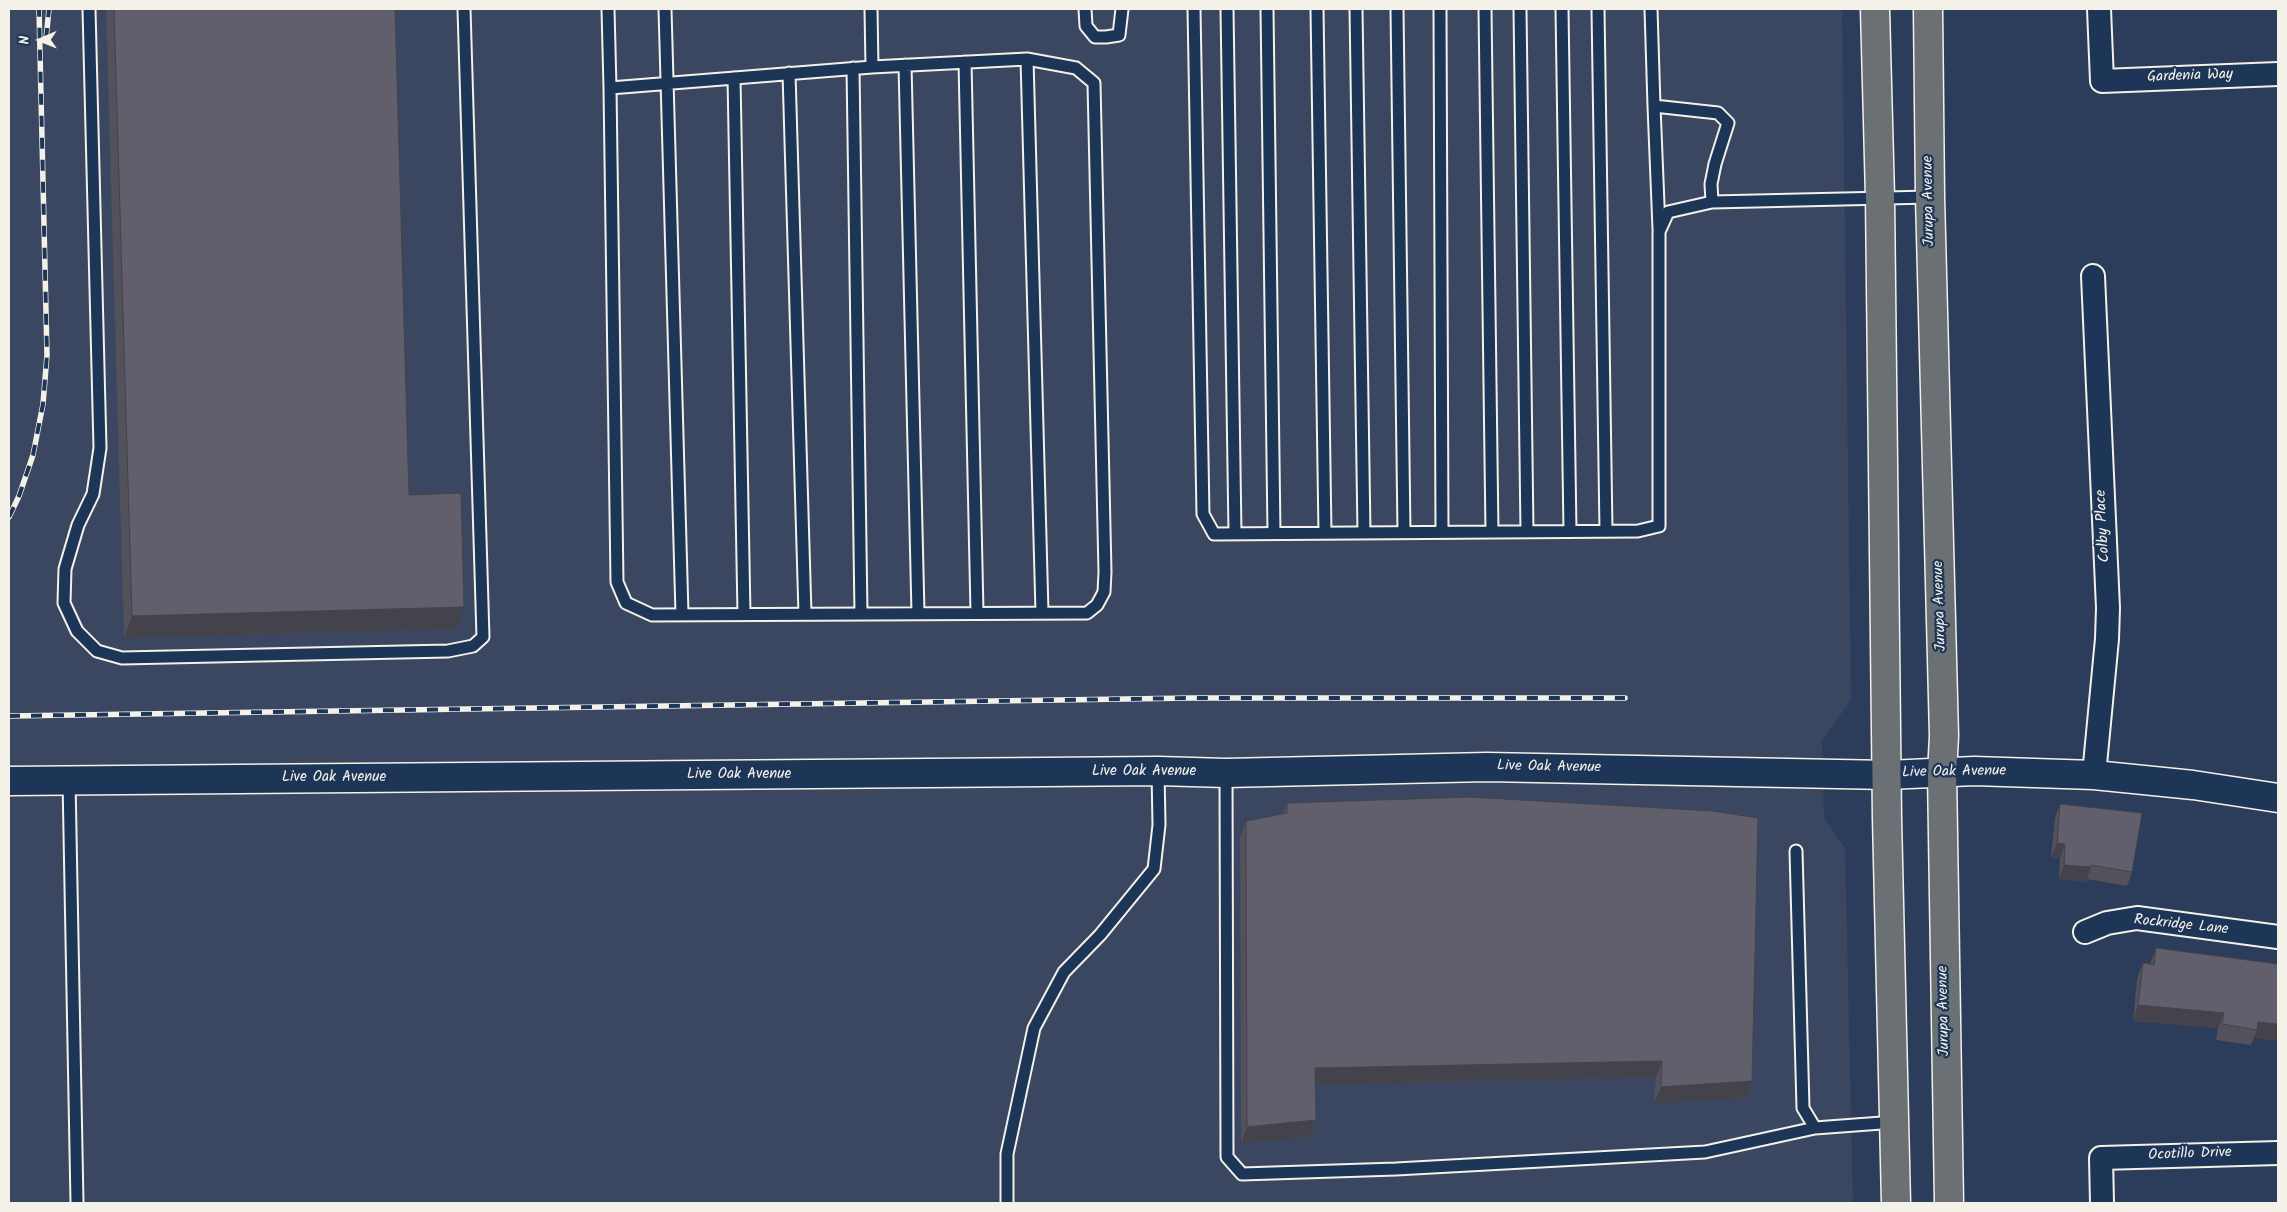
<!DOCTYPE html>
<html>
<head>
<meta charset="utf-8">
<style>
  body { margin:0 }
  #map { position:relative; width:2287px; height:1212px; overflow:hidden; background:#2b3d5b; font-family:Kalam,sans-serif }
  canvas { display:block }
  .frame { position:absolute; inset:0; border:10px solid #f4f1e8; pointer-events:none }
  .north { position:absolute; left:15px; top:15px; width:50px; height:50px; -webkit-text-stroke:4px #1d3557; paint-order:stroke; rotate:269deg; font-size:14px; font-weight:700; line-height:20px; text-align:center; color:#f4f1e8 }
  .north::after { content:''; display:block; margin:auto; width:18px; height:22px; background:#f4f1e8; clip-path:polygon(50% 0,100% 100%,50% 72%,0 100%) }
</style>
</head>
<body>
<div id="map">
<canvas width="2287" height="1212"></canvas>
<div class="frame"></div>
<div class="north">N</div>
</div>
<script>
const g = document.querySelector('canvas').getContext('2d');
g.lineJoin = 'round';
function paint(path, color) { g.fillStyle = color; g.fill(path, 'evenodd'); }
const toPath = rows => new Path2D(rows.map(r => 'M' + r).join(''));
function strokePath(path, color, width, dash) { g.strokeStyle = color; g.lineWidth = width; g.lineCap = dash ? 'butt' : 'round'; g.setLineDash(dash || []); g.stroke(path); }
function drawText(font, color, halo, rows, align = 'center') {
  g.font = font + ' Kalam,sans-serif'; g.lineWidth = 4.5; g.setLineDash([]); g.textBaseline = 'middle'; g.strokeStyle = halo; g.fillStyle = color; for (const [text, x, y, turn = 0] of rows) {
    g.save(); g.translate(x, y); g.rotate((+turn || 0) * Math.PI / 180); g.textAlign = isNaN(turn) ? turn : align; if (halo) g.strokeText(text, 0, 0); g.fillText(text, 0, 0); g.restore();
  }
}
paint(toPath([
  [9,9,1842,9,1851,700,1822,740,1824,818,1845,848,1853,1203,9,1203]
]), '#3b4760');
const service = toPath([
  [89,9,100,448,93,494,78,525,65,569,64,603,77,631,97,651,122,658,448,651,473,646,483,637,464,9],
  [608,9,610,88,872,67,1027,59,1076,68,1094,83,1105,572,1104,592,1097,605,1087,613,652,615,626,603,617,582,610,88],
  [665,9,682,614],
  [871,9,872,67],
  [1085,9,1086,26,1095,37,1106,37,1119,35,1122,9],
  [1194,9,1203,514,1214,534,1638,531,1659,526,1659,232,1668,212,1712,202,1930,197],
  [1227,9,1235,533],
  [1267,9,1274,533],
  [1317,9,1325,533],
  [1356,9,1364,533],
  [1397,9,1404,532],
  [1440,9,1442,532],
  [1485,9,1492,532],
  [1520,9,1527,531],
  [1562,9,1570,531],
  [1598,9,1606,531],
  [1651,9,1654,106,1718,113,1728,123,1715,164,1711,184,1712,202],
  [1027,59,1042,612],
  [965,62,977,612],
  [905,65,918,613],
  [853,68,861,613],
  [789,73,805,614],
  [734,78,744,614],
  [1654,106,1659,229],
  [1226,773,1227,1157,1242,1174,1396,1169,1705,1152,1815,1128],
  [69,780,77,1203],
  [1796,851,1803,1108,1815,1128,1895,1122],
  [1007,1203,1007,1154,1034,1028,1064,972,1100,935,1154,869,1159,825,1158,771]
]);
const minor = toPath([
  [2099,9,2102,81,2278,74],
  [2093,276,2108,608,2107,639,2094,775],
  [2085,932,2107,923,2137,918,2278,937],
  [2102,1203,2101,1158,2278,1153]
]);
const tertiary = toPath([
  [9,781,1158,771,1226,773,1487,767,1888,775,1974,771,2094,775,2193,785,2278,798]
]);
const primary = toPath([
  [1875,9,1880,197,1887,818,1896,1203],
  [1928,9,1930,197,1944,736,1942,773,1949,1203]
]);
strokePath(service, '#f4f1e8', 15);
strokePath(minor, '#f4f1e8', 26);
strokePath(tertiary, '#f4f1e8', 31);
strokePath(primary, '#f4f1e8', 31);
strokePath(service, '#1d3557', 11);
strokePath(minor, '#1d3557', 22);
strokePath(tertiary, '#1d3557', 28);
strokePath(primary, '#6b7074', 28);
const rail = toPath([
  [46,39,49,9],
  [9,517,19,496,33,455,43,404,47,355,39,9],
  [9,716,1191,698,1625,698]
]);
strokePath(rail, '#f4f1e8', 5.5);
strokePath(rail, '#1d3557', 4, [11]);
paint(toPath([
  [106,9,395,9,409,495,464,607,457,629,124,638],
  [1287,803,1752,1081,1746,1098,1654,1103,1656,1077,1316,1085,1316,1120,1310,1137,1241,1143,1240,838,1246,821,1283,814],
  [2060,804,2132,872,2127,886,2087,879,2086,882,2059,879,2060,858,2051,857,2055,818],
  [2156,948,2278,964,2278,1034,2276,1040,2254,1038,2251,1045,2216,1040,2218,1028,2133,1021,2137,979,2143,963,2150,964]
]), '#53525c');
paint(toPath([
  [464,607,457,629,124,638,132,616],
  [2057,843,2065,844,2060,858,2051,857],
  [2064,865,2091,867,2086,882,2059,879],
  [2138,1005,2224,1013,2218,1028,2133,1021],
  [2258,1022,2278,1024,2278,1034,2276,1040,2254,1038,2257,1030],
  [1662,1061,1656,1077,1309,1085,1315,1068],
  [1752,1081,1746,1098,1654,1103,1661,1087],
  [1316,1120,1310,1137,1241,1143,1247,1127]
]), '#44424b');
const building = toPath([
  [114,9,395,9,409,495,461,493,464,607,132,616,114,9],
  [1470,797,1712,811,1758,818,1752,1081,1661,1087,1662,1061,1315,1068,1316,1120,1247,1127,1246,821,1287,813,1287,803,1470,797],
  [2060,804,2142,813,2132,872,2091,865,2091,867,2064,865,2065,844,2057,843,2060,804],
  [2156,948,2278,964,2278,1024,2258,1022,2257,1030,2222,1024,2224,1013,2138,1005,2143,963,2154,965,2156,948]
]);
paint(building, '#615f6b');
strokePath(building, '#44424b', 1);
drawText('15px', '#f4f1e8', '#1d3557', [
  ["Gardenia Way",2190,77,-2],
  ["Jurupa Avenue",1930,201,-91],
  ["Colby Place",2104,526,-93],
  ["Jurupa Avenue",1941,606,-92],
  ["Live Oak Avenue",1549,768,1],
  ["Live Oak Avenue",1144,772],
  ["Live Oak Avenue",1954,773,-1],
  ["Live Oak Avenue",739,775],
  ["Live Oak Avenue",334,778],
  ["Rockridge Lane",2181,926,6],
  ["Jurupa Avenue",1945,1011,-91],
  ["Ocotillo Drive",2190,1155,-2]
]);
</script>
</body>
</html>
